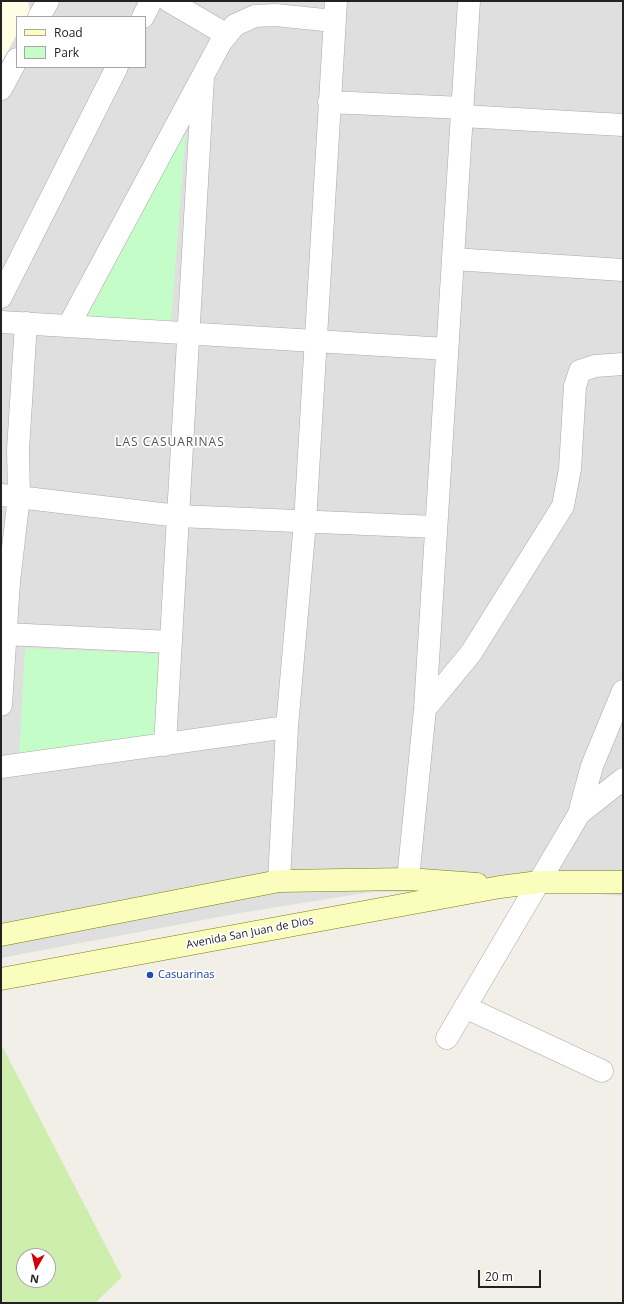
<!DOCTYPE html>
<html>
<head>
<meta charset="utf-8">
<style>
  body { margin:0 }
  #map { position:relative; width:624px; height:1304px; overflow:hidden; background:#f2efe8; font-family:"Open Sans",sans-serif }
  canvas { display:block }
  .frame { position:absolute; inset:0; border:2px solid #222; pointer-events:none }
  .legend { position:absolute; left:16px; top:16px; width:130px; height:52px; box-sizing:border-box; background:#fff; border:1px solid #a7a7a7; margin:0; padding:5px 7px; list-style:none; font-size:12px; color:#222 }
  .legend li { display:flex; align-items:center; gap:8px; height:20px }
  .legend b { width:20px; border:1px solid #a7a7a7 }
  .north { position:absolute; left:16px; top:1248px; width:40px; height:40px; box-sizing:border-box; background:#fff; border:1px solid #a7a7a7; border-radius:50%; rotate:188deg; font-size:11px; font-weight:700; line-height:16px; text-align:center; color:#222 }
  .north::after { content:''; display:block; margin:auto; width:14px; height:18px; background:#d40005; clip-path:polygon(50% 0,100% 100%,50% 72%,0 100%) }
  .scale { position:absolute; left:478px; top:1270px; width:63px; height:18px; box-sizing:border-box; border:2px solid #222; border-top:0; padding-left:5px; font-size:12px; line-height:14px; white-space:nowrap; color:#222; -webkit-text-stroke:3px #fff; paint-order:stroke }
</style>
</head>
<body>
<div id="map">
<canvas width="624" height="1304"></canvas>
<div class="frame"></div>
<ul class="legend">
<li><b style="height:5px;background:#fbfdbc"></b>Road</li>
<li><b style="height:11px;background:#c5fdc8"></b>Park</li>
</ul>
<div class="north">N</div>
<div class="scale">20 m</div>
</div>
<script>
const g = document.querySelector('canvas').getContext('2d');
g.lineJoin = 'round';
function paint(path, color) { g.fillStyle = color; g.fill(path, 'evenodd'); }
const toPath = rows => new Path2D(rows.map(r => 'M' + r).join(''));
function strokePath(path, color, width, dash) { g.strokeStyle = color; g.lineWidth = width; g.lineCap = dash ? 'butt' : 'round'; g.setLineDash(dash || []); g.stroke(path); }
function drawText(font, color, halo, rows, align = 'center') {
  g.font = font + ' "Open Sans",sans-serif'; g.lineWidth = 3.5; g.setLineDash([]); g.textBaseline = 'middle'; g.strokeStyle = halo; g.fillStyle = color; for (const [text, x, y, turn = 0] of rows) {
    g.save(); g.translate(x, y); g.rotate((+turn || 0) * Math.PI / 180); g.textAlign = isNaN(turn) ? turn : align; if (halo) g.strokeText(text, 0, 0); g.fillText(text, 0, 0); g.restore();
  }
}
paint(toPath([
  [1,1,623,1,623,896,563,891,371,892,240,913,1,958],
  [17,17,145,17,145,67,17,67]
]), '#e0dfdf');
paint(toPath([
  [1,1,28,1,30,11,26,17,17,17,17,34,1,63]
]), '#fffee5');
paint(toPath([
  [1,1044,122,1277,95,1303,1,1303],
  [24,1256,48,1256,48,1280,24,1280]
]), '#ceeead');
paint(toPath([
  [186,127,171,324,86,319],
  [25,648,158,654,157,738,19,757]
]), '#c5fdc8');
const minor = toPath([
  [169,1,227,35],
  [143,17,151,1],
  [329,102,463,108],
  [462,116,623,125],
  [453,259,623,270],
  [1,297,117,67],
  [1,322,447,349],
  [69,325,221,42,235,25,255,16,275,15,334,21],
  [1,495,178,516,436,527],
  [6,634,171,642],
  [1,705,9,582,19,496,18,450,26,323],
  [425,709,471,653,563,506,570,469,575,386,580,371,595,366,623,364],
  [165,745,203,77],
  [1,767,287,727],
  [579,814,623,779],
  [408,879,425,709,469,1],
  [279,881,287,727,305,522,336,1],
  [465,1007,602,1071],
  [447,1038,579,814,592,766,623,691]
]);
const tertiary = toPath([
  [39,17,48,1],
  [1,89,17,59]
]);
const secondary = toPath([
  [1,935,279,881,408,879,477,884],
  [1,979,500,887,539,882,623,882]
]);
strokePath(minor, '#a9a9a9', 23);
strokePath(tertiary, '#a9a9a9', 23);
strokePath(secondary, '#778200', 23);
strokePath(minor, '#fff', 22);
strokePath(tertiary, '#fff', 22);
strokePath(secondary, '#fbfdbc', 22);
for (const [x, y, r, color] of [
  [150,975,4,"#1a4fb4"]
]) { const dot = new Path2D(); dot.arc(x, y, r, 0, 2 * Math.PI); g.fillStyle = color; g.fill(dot); strokePath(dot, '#fff', 1.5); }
drawText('11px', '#222', '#fff', [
  ["Avenida San Juan de Dios",250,933,-11]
]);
drawText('11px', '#164399', '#fff', [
  ["Casuarinas",158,975]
], 'left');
g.letterSpacing = '1px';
drawText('12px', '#555', '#fff', [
  ["LAS CASUARINAS",170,443]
]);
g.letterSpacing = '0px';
</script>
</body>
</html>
